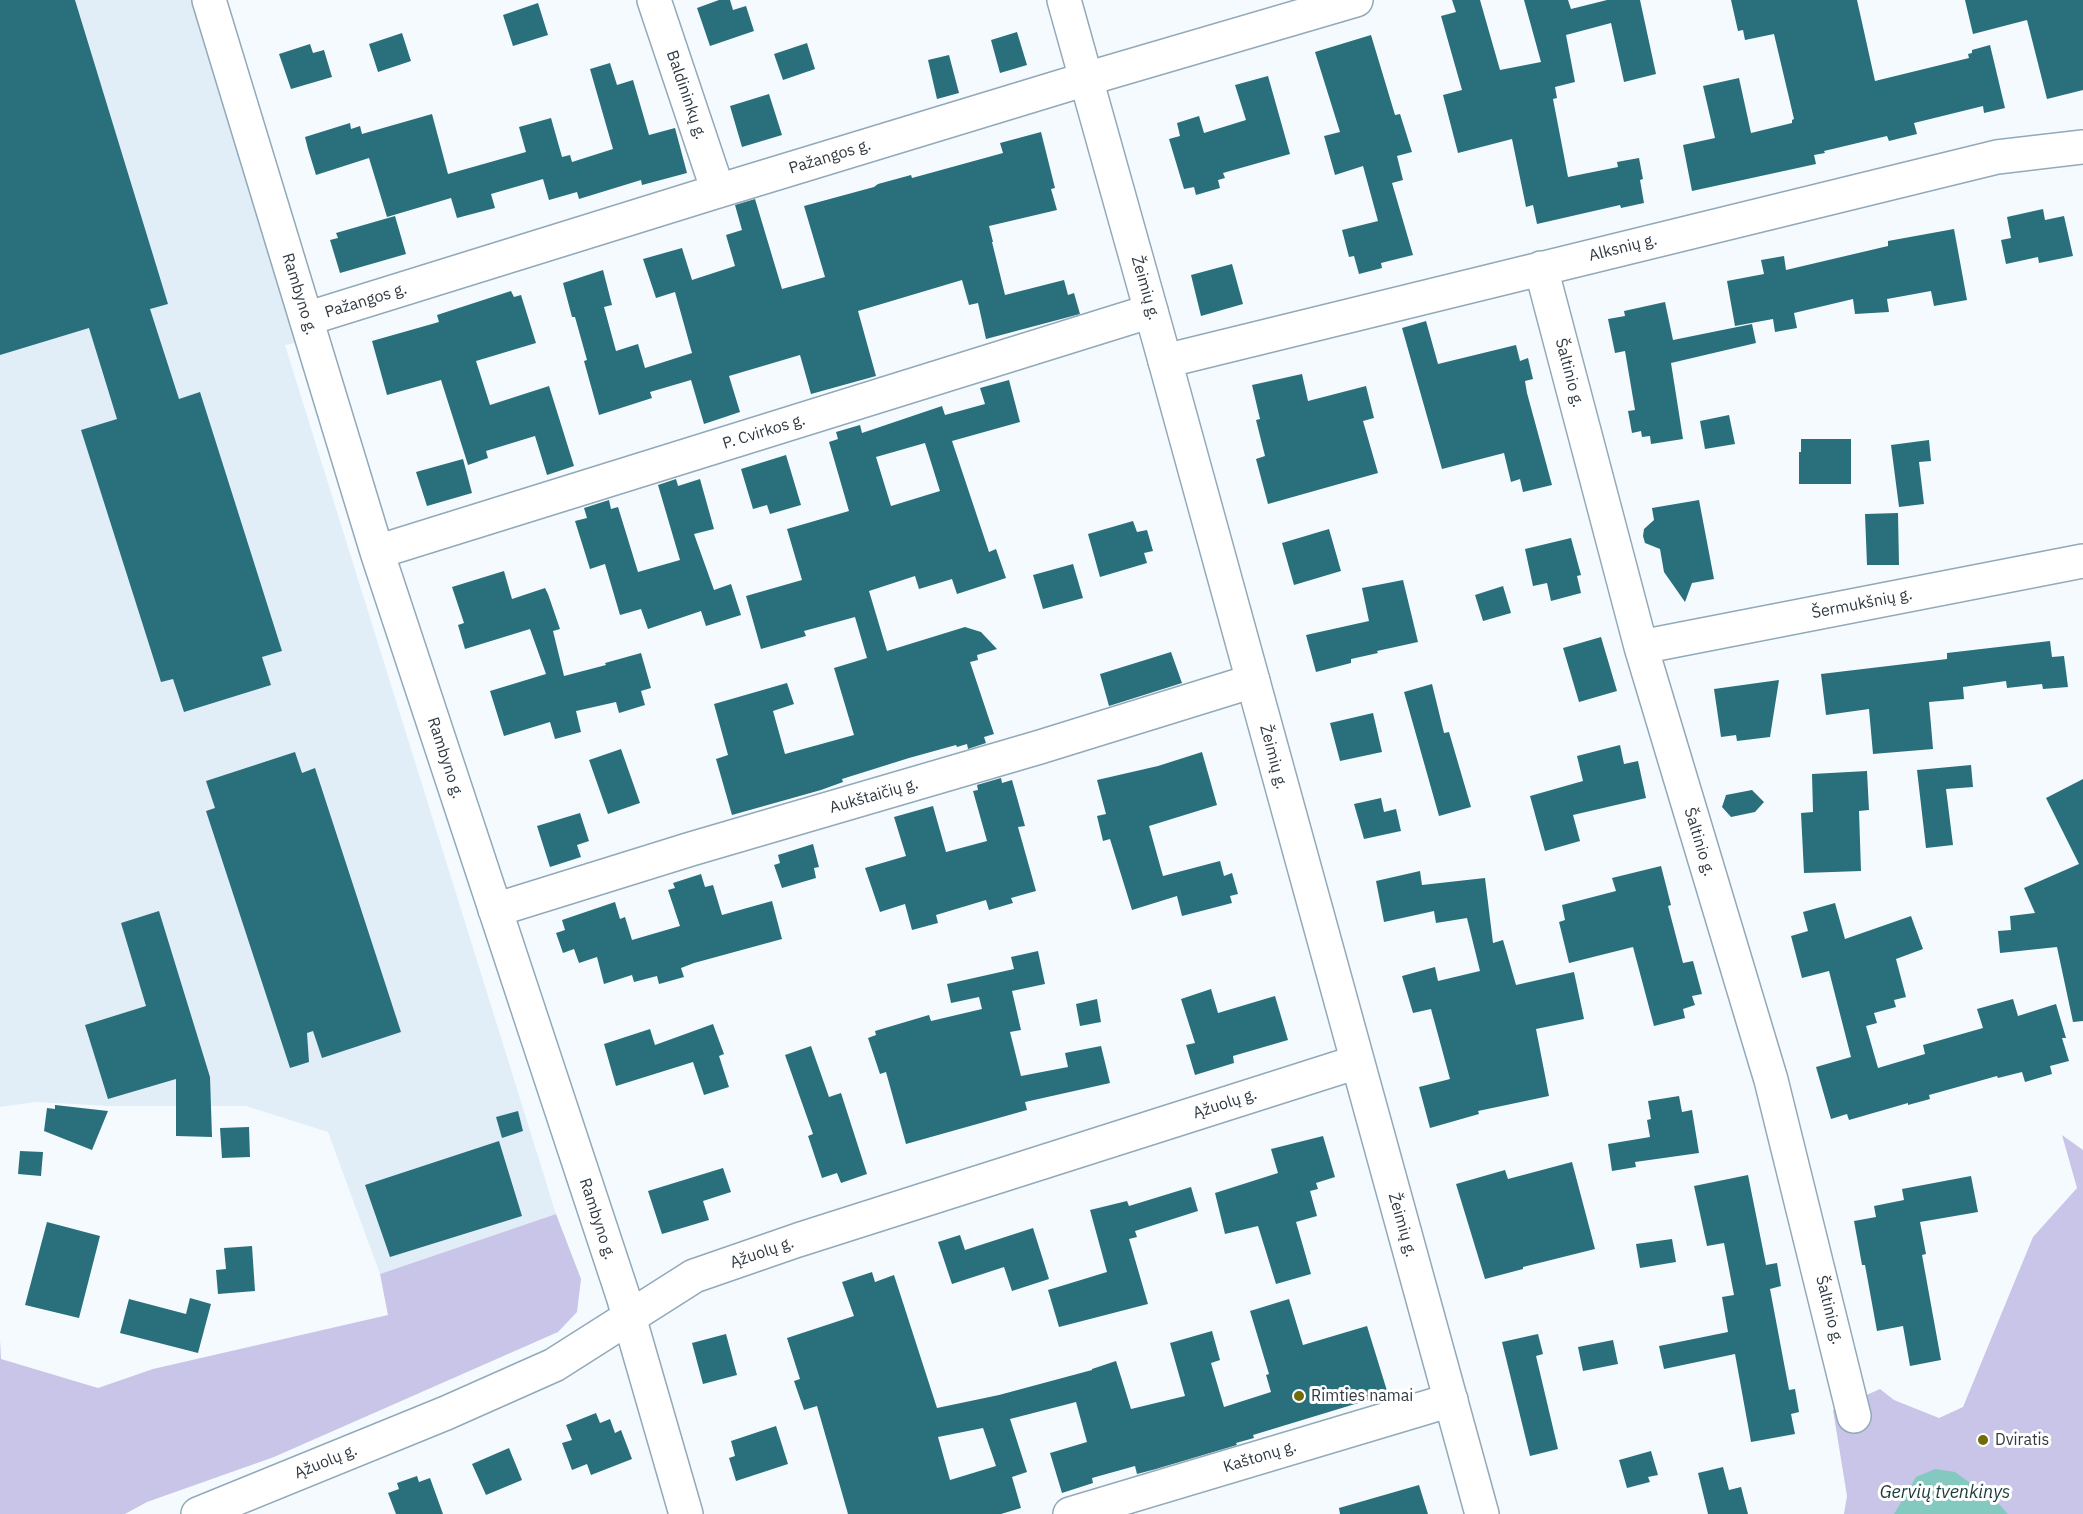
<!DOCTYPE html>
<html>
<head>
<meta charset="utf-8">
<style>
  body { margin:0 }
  canvas { display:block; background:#f5fafe }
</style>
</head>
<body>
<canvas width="2083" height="1514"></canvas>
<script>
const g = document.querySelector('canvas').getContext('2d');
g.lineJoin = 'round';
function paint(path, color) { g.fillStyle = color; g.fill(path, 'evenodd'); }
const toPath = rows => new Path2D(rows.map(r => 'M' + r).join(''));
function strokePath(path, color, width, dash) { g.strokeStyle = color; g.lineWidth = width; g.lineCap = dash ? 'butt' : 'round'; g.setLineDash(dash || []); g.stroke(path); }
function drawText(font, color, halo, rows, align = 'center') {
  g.font = font + ' "IBM Plex Sans",sans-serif'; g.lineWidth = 6; g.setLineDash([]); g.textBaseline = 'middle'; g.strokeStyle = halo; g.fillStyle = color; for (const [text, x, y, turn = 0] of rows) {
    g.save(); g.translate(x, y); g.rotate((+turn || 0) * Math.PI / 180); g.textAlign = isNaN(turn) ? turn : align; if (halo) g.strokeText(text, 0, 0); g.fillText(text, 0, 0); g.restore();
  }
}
paint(toPath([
  [0,0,197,0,304,341,285,345,556,1214,380,1274,328,1132,246,1106,109,1106,36,1102,0,1107]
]), '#e1eef7');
paint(toPath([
  [2062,1135,2083,1150,2083,1514,1844,1514,1847,1496,1833,1410,1880,1389,1894,1400,1939,1418,1963,1407,2033,1237,2077,1188],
  [556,1214,581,1279,577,1312,558,1332,274,1457,147,1502,125,1514,0,1514,0,1340,1,1359,98,1388,153,1369,388,1315,380,1274]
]), '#c8c5e9');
paint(toPath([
  [1935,1469,1955,1472,1998,1503,2008,1514,1894,1514,1916,1477]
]), '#84c9c0');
paint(toPath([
  [0,0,75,0,168,304,150,309,179,399,200,392,282,651,262,657,271,685,184,712,173,679,161,682,81,430,117,419,89,328,0,355],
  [719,0,730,0,733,10,746,6,754,31,710,46,697,8],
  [1452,0,1480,0,1500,70,1541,62,1524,0,1568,0,1571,9,1607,0,1640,0,1656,74,1624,82,1611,23,1566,35,1575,82,1555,87,1557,98,1553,99,1568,177,1618,167,1617,162,1639,158,1643,179,1640,180,1644,203,1621,208,1620,205,1537,224,1533,205,1526,207,1512,139,1458,153,1443,95,1462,90,1441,16,1456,12],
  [1731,0,1857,0,1875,81,1969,58,1968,54,1972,53,1972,50,1990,45,2005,108,1984,113,1983,106,1914,123,1917,134,1889,141,1887,136,1824,151,1825,153,1814,155,1816,164,1692,191,1683,145,1715,138,1703,86,1739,78,1751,133,1792,123,1792,120,1794,119,1774,34,1745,40,1743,30,1738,31],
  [1965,0,2083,0,2083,90,2047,99,2027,20,1973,34],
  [538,3,548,35,513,46,503,15],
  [1017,32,1027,65,1000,73,991,40],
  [402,33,411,61,378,72,369,44],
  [1371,35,1395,115,1400,114,1412,152,1397,156,1403,180,1392,183,1413,255,1381,263,1382,268,1359,274,1354,256,1349,257,1342,230,1378,221,1363,166,1335,175,1324,136,1340,132,1315,52],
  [807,43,815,69,783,80,774,54],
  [310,44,313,53,324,50,332,77,291,89,279,54],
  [949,55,959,93,937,99,928,60],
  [610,63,617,85,633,80,649,135,675,128,687,173,642,185,641,180,579,199,577,192,549,200,543,179,491,194,495,208,457,218,451,198,387,217,369,158,316,175,308,149,305,137,350,123,351,129,360,126,362,134,432,114,448,174,526,152,519,127,551,118,562,157,570,155,572,162,613,149,590,69],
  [1268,76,1290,154,1223,173,1225,178,1218,180,1220,188,1196,195,1194,187,1184,189,1169,139,1180,136,1177,123,1199,116,1204,133,1246,120,1235,85],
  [769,94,782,135,742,147,730,106],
  [1041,132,1055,188,1051,189,1057,210,989,226,993,242,992,242,1005,295,1064,280,1068,295,1074,293,1080,314,986,339,978,303,969,305,962,280,858,311,876,376,811,394,800,355,729,376,740,412,704,424,691,380,650,392,652,398,599,415,584,361,587,360,575,317,572,317,563,283,603,270,612,305,604,307,616,351,638,344,645,368,692,353,675,292,656,298,643,259,682,248,692,280,735,266,726,235,742,230,735,205,755,199,782,289,825,277,804,206,874,187,878,184,911,175,912,178,1003,153,1000,143],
  [2043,209,2045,220,2064,216,2073,256,2039,263,2038,257,2006,264,2001,240,2011,238,2007,217],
  [395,216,406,254,340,273,330,240,338,238,336,233],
  [1954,229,1967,300,1934,306,1931,291,1887,299,1889,312,1855,314,1853,299,1794,313,1797,328,1775,332,1773,319,1735,326,1727,281,1764,274,1761,260,1784,256,1786,270,1888,246,1888,241],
  [1232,264,1243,304,1201,316,1191,275],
  [511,291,514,297,521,295,536,343,476,361,490,405,549,386,574,466,547,475,535,436,486,451,488,458,468,465,441,380,387,395,372,341,439,322,437,315],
  [1665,302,1673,340,1752,324,1756,343,1671,363,1683,439,1651,444,1650,436,1642,437,1641,431,1632,433,1628,411,1635,410,1625,351,1615,353,1608,319,1625,316,1624,311],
  [1426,321,1438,364,1516,345,1520,361,1528,358,1533,379,1525,381,1527,393,1552,485,1523,492,1520,479,1511,482,1504,453,1442,469,1402,328],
  [1302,374,1308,401,1366,386,1374,418,1363,421,1378,473,1268,504,1256,459,1265,456,1256,420,1260,419,1252,385],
  [1009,380,1020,422,952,441,989,552,996,549,1006,578,957,594,952,579,919,589,915,576,869,591,887,651,965,627,981,632,997,649,977,655,978,660,970,662,994,734,984,737,986,743,968,749,967,744,957,747,956,745,909,758,842,779,843,782,821,790,732,815,716,759,728,755,714,704,787,683,794,704,773,711,785,754,854,735,834,668,867,658,855,617,804,631,806,636,761,649,746,596,802,580,787,529,849,511,829,442,838,439,836,432,860,425,862,433,942,406,945,415,985,404,980,388],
  [925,443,940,491,891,506,876,457],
  [1729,415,1735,444,1705,449,1700,421],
  [1801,439,1851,439,1851,484,1799,484,1799,452,1801,452],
  [1929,440,1931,461,1919,462,1924,504,1899,507,1891,445],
  [786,455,801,505,770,514,767,505,753,509,741,469],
  [463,459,472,493,427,506,416,472],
  [676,479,678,486,700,479,714,529,694,534,714,590,731,584,741,615,706,626,701,611,648,629,641,609,620,615,605,564,590,569,575,521,587,518,584,508,609,500,611,509,618,507,638,572,680,560,658,485],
  [1699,500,1714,579,1692,583,1685,602,1664,572,1660,549,1645,543,1643,536,1644,529,1654,520,1652,508],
  [1898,513,1899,565,1867,565,1865,514],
  [1133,521,1137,532,1147,530,1153,551,1144,553,1147,563,1100,577,1088,534],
  [1329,529,1341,571,1294,585,1282,543],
  [1571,538,1581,575,1577,576,1581,593,1551,601,1547,583,1533,586,1525,549],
  [1073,564,1083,598,1043,609,1033,575],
  [504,571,512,599,545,588,548,594,560,629,553,631,564,676,606,665,605,663,641,653,651,688,641,691,645,705,619,713,616,702,576,711,581,732,555,739,550,722,504,736,490,691,546,674,530,629,465,649,458,625,464,623,452,587],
  [1403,580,1418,642,1377,651,1378,653,1351,659,1351,663,1316,672,1306,635,1369,621,1362,588],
  [1503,586,1511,613,1483,621,1475,595],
  [1601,637,1617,691,1579,702,1563,648],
  [2050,641,2052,657,2064,656,2068,687,2043,689,2042,684,2007,688,2006,681,1963,687,1964,699,1929,702,1933,749,1873,754,1869,709,1826,715,1821,674,1947,659,1947,653],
  [1171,652,1182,683,1109,706,1100,674],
  [1779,680,1770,737,1737,741,1736,735,1721,737,1714,689],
  [1432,684,1444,733,1449,732,1471,807,1439,816,1404,692],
  [1373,713,1382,752,1340,761,1330,723],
  [1620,745,1624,764,1638,761,1646,798,1573,815,1580,841,1545,851,1530,796,1583,781,1577,756],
  [621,749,640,803,608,814,589,760],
  [295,752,302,773,315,768,401,1032,322,1058,313,1031,307,1033,309,1062,290,1068,206,811,215,808,206,781],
  [1202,752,1217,805,1149,826,1163,876,1220,861,1224,876,1232,873,1238,894,1230,896,1232,903,1182,916,1177,896,1132,910,1110,839,1103,841,1097,816,1106,814,1097,780,1158,766],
  [1971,765,1973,787,1946,789,1953,845,1926,848,1917,770],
  [1867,771,1869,810,1859,811,1861,871,1804,873,1801,813,1813,812,1812,774],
  [1001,778,1002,783,1012,780,1025,826,1018,827,1036,891,1011,898,1013,903,989,910,986,900,936,915,938,923,912,930,905,904,880,912,865,868,906,856,894,817,933,806,946,852,987,841,973,791,978,790,977,785],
  [2083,779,2083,1021,2073,1022,2057,947,2000,953,1998,931,2011,930,2010,916,2035,913,2024,888,2079,864,2046,798],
  [1752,790,1764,802,1755,812,1731,817,1722,807,1726,795],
  [1381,798,1384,812,1396,809,1401,831,1364,839,1354,804],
  [580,813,589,841,577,845,581,857,550,867,537,826],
  [813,844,819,867,814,868,816,878,782,888,774,865,780,863,778,855],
  [1661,866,1671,905,1668,906,1683,963,1693,961,1702,994,1692,996,1695,1005,1683,1009,1685,1018,1654,1026,1633,947,1569,963,1559,922,1565,920,1562,905,1616,891,1612,878],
  [1420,871,1422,885,1485,878,1493,943,1503,940,1516,985,1574,972,1584,1019,1536,1029,1549,1096,1478,1111,1479,1114,1430,1128,1419,1087,1450,1079,1431,1009,1413,1013,1402,976,1435,967,1438,981,1480,971,1467,918,1436,923,1434,911,1384,922,1376,881],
  [701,874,705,887,713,885,722,915,772,901,782,939,694,963,681,968,684,977,659,984,657,976,634,982,632,975,604,984,597,957,579,963,574,949,563,953,556,933,565,930,562,920,615,902,620,919,625,917,632,940,680,926,668,890,675,888,673,883],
  [1835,903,1845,939,1911,916,1923,949,1896,959,1906,997,1894,1000,1896,1007,1874,1013,1877,1023,1866,1026,1878,1068,1925,1054,1923,1045,1983,1028,1977,1009,2013,999,2018,1016,2056,1004,2066,1038,2062,1038,2069,1061,2050,1066,2052,1074,2025,1082,2022,1072,1998,1078,1997,1076,1929,1095,1930,1099,1908,1105,1908,1103,1849,1120,1847,1114,1831,1119,1816,1067,1851,1057,1829,971,1802,978,1791,936,1808,931,1803,912],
  [159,911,210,1077,212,1137,176,1136,176,1079,108,1099,85,1025,146,1006,121,923],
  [1038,951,1045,984,1012,991,1021,1030,1010,1032,1021,1076,1068,1067,1065,1053,1101,1046,1110,1083,1025,1102,1027,1110,906,1144,886,1072,880,1074,868,1038,876,1035,875,1031,929,1015,931,1021,982,1009,979,997,951,1003,947,984,1014,969,1011,957],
  [1211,989,1218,1013,1275,996,1288,1040,1233,1056,1234,1063,1195,1075,1186,1045,1195,1043,1181,999],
  [1097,999,1101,1022,1080,1026,1076,1004],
  [713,1024,724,1054,719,1056,729,1087,704,1095,693,1062,616,1086,604,1044,650,1029,655,1045],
  [811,1046,829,1097,841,1093,867,1174,841,1183,837,1173,822,1178,808,1136,813,1134,785,1055],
  [1679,1096,1682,1112,1692,1110,1699,1153,1635,1162,1636,1167,1612,1171,1608,1144,1650,1137,1647,1120,1651,1119,1648,1101],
  [55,1105,108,1111,92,1150,44,1131,47,1108,55,1109],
  [518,1111,523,1131,502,1138,496,1117],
  [249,1127,250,1157,222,1158,220,1128],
  [1323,1136,1335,1177,1316,1183,1318,1189,1310,1191,1317,1216,1296,1222,1311,1274,1276,1284,1258,1226,1225,1234,1215,1193,1278,1173,1271,1149],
  [499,1141,522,1216,390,1257,365,1185],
  [20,1151,43,1152,41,1176,18,1174],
  [1572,1162,1595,1249,1523,1267,1523,1269,1485,1279,1456,1184,1505,1170,1508,1179],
  [723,1168,731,1192,703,1201,709,1220,662,1234,648,1191],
  [1748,1175,1766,1265,1777,1263,1781,1286,1770,1289,1789,1390,1795,1389,1799,1412,1791,1414,1795,1434,1751,1442,1735,1354,1664,1369,1659,1346,1728,1332,1722,1297,1734,1295,1724,1243,1707,1246,1694,1186],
  [1971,1176,1978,1212,1920,1222,1926,1254,1922,1255,1941,1360,1910,1366,1903,1326,1877,1331,1865,1265,1862,1265,1854,1221,1876,1217,1874,1206,1904,1200,1902,1189],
  [1191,1187,1198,1211,1135,1231,1137,1237,1129,1239,1148,1304,1059,1327,1048,1290,1107,1272,1090,1210,1127,1201,1129,1206],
  [47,1222,100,1236,79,1318,25,1305],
  [1033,1228,1049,1279,1012,1291,1004,1267,952,1284,938,1242,960,1235,965,1250],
  [1672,1239,1676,1262,1640,1268,1636,1244],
  [252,1246,255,1291,218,1294,216,1270,226,1269,224,1248],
  [872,1272,875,1282,894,1275,937,1408,999,1395,1092,1370,1092,1369,1116,1361,1131,1409,1185,1396,1170,1343,1212,1331,1220,1360,1211,1363,1224,1407,1271,1392,1266,1375,1269,1374,1250,1311,1289,1299,1303,1345,1367,1326,1388,1394,1253,1435,1254,1438,1236,1443,1237,1445,1156,1469,1137,1474,1135,1466,1092,1478,1093,1483,1062,1493,1050,1453,1087,1442,1076,1402,1010,1419,1027,1472,1012,1477,1021,1508,1001,1514,848,1514,817,1406,804,1410,794,1381,800,1379,787,1338,854,1316,842,1282],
  [983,1428,996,1466,950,1480,938,1437],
  [190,1298,211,1304,198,1353,120,1333,129,1299,186,1314],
  [726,1334,737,1375,703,1384,692,1343],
  [1538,1334,1543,1354,1536,1356,1558,1449,1530,1456,1502,1342],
  [1613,1340,1618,1364,1583,1371,1578,1347],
  [596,1413,600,1423,610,1419,615,1433,621,1430,632,1459,591,1475,587,1464,572,1470,562,1443,572,1440,566,1425],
  [776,1426,788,1464,736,1481,729,1458,735,1456,731,1441],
  [509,1448,522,1480,486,1495,472,1464],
  [1651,1451,1658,1475,1648,1477,1650,1482,1627,1488,1619,1460],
  [1723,1467,1729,1490,1741,1487,1748,1514,1708,1514,1698,1473],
  [417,1476,419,1482,430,1478,443,1514,396,1514,388,1493,399,1489,397,1483],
  [1419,1485,1428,1514,1340,1514,1339,1508]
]), '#2a707c');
const minor = toPath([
  [209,0,377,552,623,1296,686,1514],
  [654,0,718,191],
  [1541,268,1641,647,1771,1080,1854,1416],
  [306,319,718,191,1086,79,1356,0],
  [1165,361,1997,157,2083,147],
  [377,552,1151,311],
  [1641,647,2083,561],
  [495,910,691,849,1040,747,1253,681],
  [1070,1514,1451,1400]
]);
const major = toPath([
  [1064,0,1165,361,1482,1514],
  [198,1514,446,1413,554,1365,694,1276,798,1240,1357,1062]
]);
strokePath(minor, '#92a9b9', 36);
strokePath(major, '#92a9b9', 36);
strokePath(minor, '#fff', 33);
strokePath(major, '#fff', 33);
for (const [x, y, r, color] of [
  [1299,1396,6,"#6f6b07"],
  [1983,1440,6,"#6f6b07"]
]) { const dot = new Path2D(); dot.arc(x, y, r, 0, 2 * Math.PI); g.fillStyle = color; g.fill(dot); strokePath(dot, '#fff', 2); }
drawText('16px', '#313a41', '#fff', [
  ["Baldininkų g.",686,95,71],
  ["Pažangos g.",830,157,-17],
  ["Alksnių g.",1623,248,-14],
  ["Žeimių g.",1145,288,74],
  ["Rambyno g.",299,294,73],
  ["Pažangos g.",366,301,-17],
  ["Šaltinio g.",1569,373,75],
  ["P. Cvirkos g.",764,432,-17],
  ["Šermukšnių g.",1862,604,-11],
  ["Žeimių g.",1273,757,75],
  ["Rambyno g.",445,758,72],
  ["Aukštaičių g.",874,796,-16],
  ["Šaltinio g.",1699,842,73],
  ["Ąžuolų g.",1225,1104,-18],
  ["Rambyno g.",597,1219,72],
  ["Žeimių g.",1402,1225,74],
  ["Ąžuolų g.",762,1253,-19],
  ["Šaltinio g.",1829,1310,76],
  ["Kaštonų g.",1260,1457,-17],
  ["Ąžuolų g.",326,1462,-22]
]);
drawText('16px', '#313a41', '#fff', [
  ["Rimties namai",1311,1396],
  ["Dviratis",1995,1440]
], 'left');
drawText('italic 18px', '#193c38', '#fff', [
  ["Gervių tvenkinys",1945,1493]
]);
</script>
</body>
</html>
